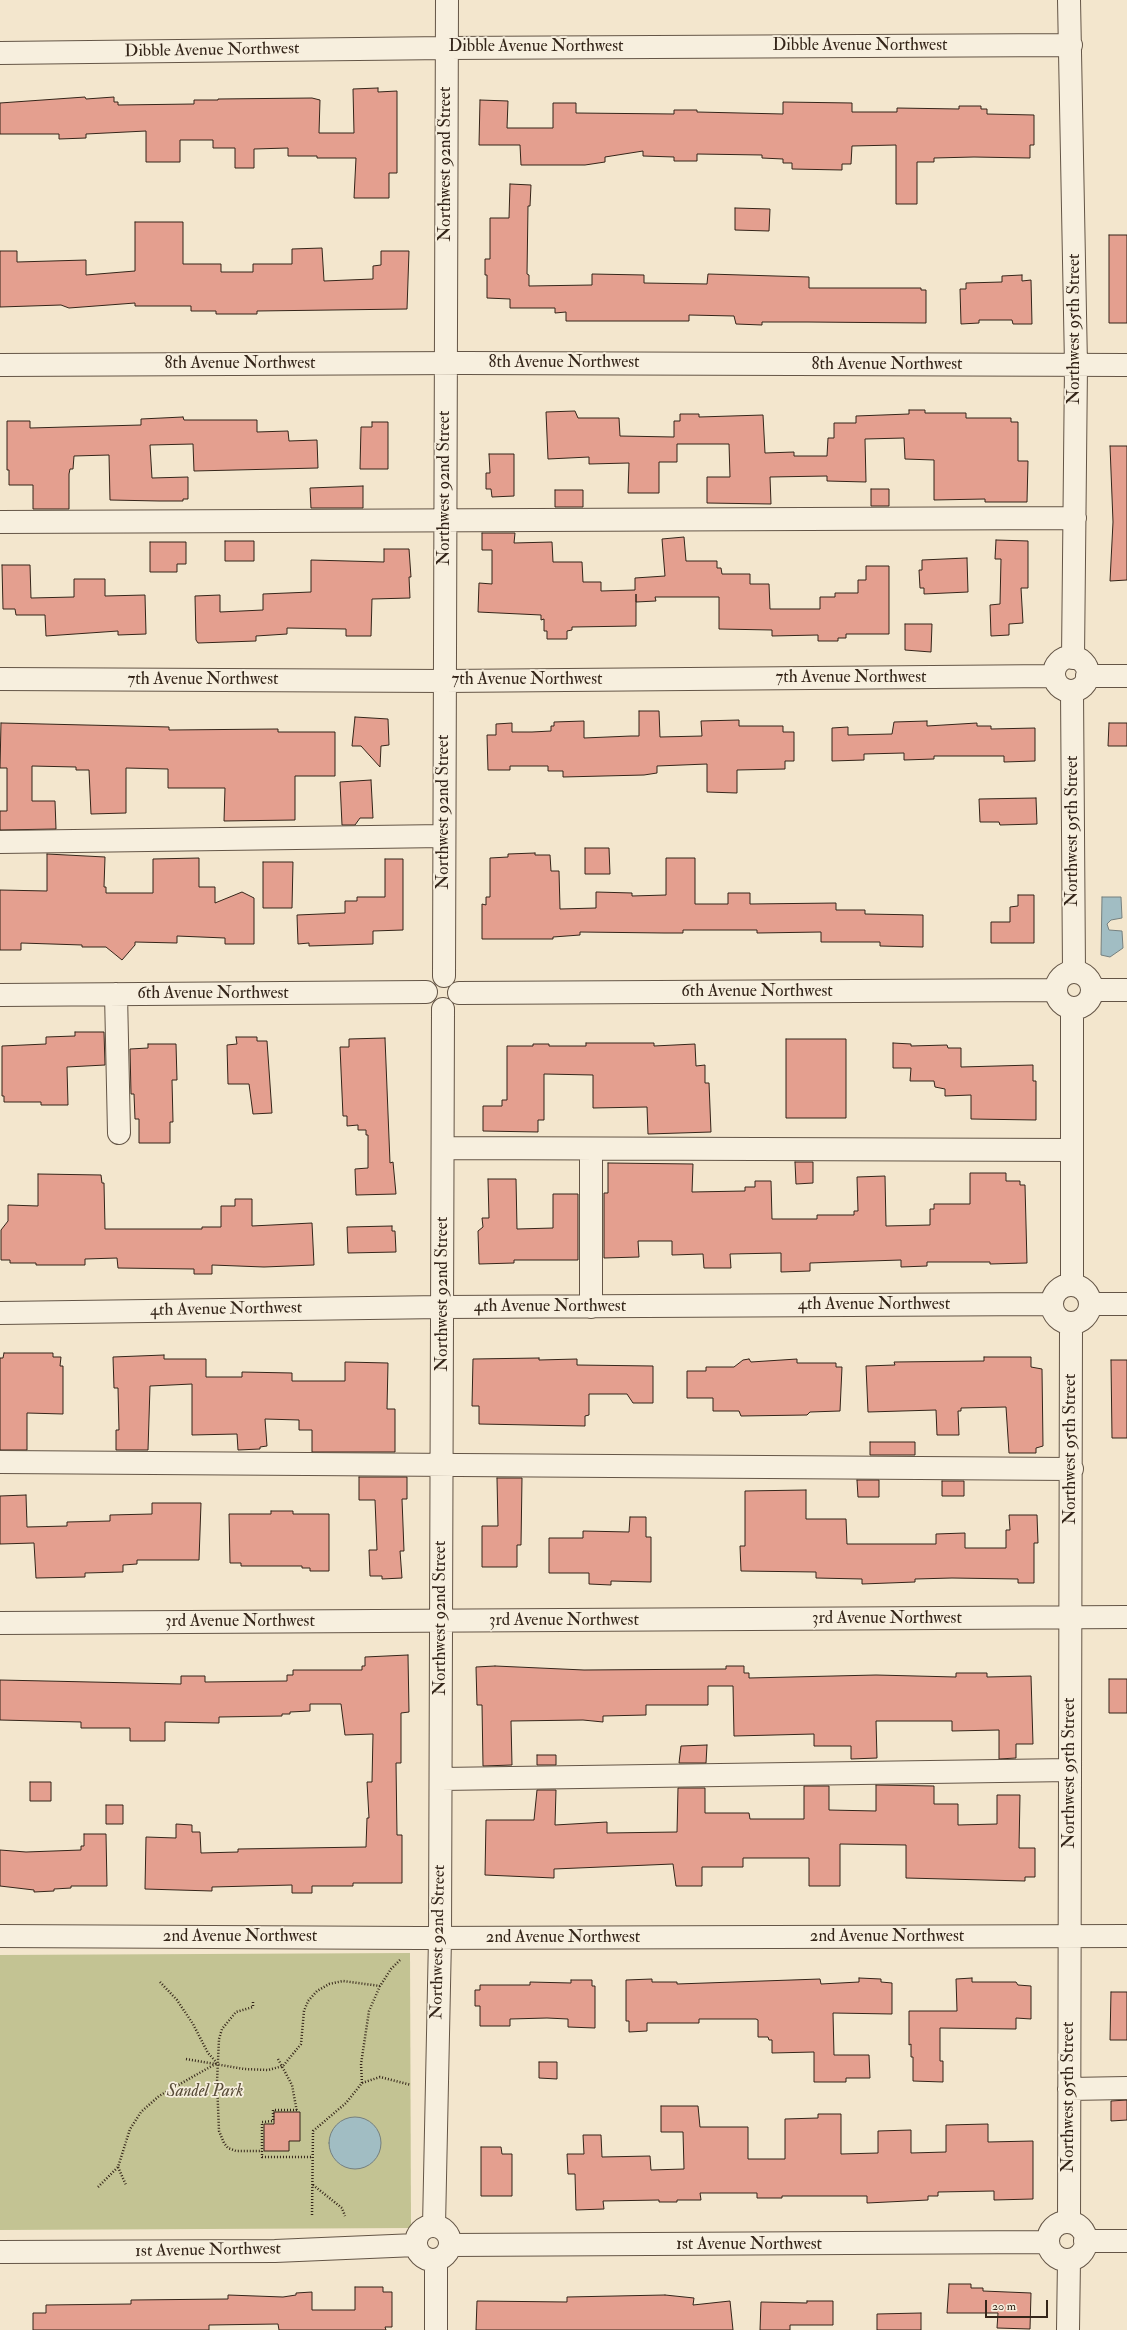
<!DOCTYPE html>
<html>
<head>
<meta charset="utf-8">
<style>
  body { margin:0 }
  #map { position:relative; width:1127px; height:2330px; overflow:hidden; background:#f3e6cd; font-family:"IM FELL Double Pica",serif }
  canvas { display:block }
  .scale { position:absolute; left:985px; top:2300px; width:63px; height:18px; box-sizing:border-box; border:2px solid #342519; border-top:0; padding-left:5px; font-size:12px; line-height:14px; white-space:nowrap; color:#342519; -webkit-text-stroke:3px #f7efde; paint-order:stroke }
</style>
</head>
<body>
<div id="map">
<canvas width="1127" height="2330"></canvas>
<div class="scale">20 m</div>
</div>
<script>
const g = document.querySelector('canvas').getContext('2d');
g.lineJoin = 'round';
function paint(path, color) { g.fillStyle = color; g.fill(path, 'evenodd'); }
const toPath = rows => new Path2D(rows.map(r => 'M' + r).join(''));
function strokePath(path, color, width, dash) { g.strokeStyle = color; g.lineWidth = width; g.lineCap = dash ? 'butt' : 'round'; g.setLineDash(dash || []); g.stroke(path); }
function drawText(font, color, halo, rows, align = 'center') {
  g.font = font + ' "IM FELL Double Pica",serif'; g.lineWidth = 3.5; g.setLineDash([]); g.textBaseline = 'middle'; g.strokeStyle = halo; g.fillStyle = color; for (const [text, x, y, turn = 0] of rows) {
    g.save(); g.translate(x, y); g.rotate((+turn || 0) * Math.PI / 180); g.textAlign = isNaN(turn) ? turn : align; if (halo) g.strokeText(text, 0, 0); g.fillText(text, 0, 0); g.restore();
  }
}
paint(toPath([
  [410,1953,411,2228,0,2230,0,1955]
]), '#c3c393');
const water = toPath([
  [1102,897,1121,897,1122,918,1111,920,1107,924,1109,930,1122,931,1123,948,1110,957,1101,955,1102,897],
  '329 2143a26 26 0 1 1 52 0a26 26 0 1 1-52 0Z'
]);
paint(water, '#a1bdc3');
strokePath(water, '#75807f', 1);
const building = toPath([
  [378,88,378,92,397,91,397,173,389,173,389,198,354,198,356,158,317,158,317,156,288,156,288,148,254,149,254,168,235,168,235,148,213,148,213,140,180,140,180,162,146,162,146,131,86,134,86,138,59,139,59,134,0,134,0,103,85,97,86,99,114,97,114,102,118,102,118,105,194,104,194,100,218,100,218,99,312,98,320,100,319,133,354,133,353,89,378,88],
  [480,100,508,101,507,128,553,128,553,103,576,103,576,113,674,114,674,110,697,110,697,112,783,114,783,102,852,103,852,112,897,112,897,108,959,109,959,106,981,106,981,109,987,109,987,114,1034,115,1034,145,1030,145,1030,158,974,157,934,158,934,162,917,162,917,204,896,204,896,145,852,146,851,164,842,164,842,170,792,169,792,163,783,163,783,159,762,158,762,155,697,154,697,161,674,161,674,157,643,156,643,151,605,157,605,162,585,165,521,165,520,145,479,145,480,100],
  [510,184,531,185,530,206,528,206,527,274,529,275,529,286,592,285,592,274,644,275,644,283,707,284,708,274,809,277,809,288,921,288,921,290,926,290,926,323,808,322,762,322,762,325,736,324,734,316,689,315,689,321,566,321,566,312,555,313,555,308,510,308,510,299,487,298,487,275,485,275,485,259,490,259,490,218,509,218,510,184],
  [735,208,770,209,769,231,735,230,735,208],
  [135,222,183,222,183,264,221,264,221,272,253,272,253,264,292,264,292,249,322,248,324,281,373,279,373,266,381,265,381,251,409,251,407,309,257,311,257,314,216,314,216,311,191,311,191,306,135,306,135,303,69,308,61,305,0,307,0,251,17,251,17,262,86,260,86,275,135,271,135,222],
  [1109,235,1127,235,1127,323,1109,323,1109,235],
  [1022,275,1022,281,1031,280,1032,324,1013,324,1012,320,979,320,979,323,961,324,960,289,966,289,966,283,1002,282,1002,276,1022,275],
  [909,410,925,410,925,413,966,413,966,418,1011,418,1011,422,1018,422,1018,461,1028,461,1027,502,985,502,985,499,934,500,934,460,905,459,904,438,865,439,866,482,827,481,827,476,770,477,771,504,707,503,707,477,730,477,729,444,677,444,677,462,659,462,659,493,628,493,629,463,589,464,589,457,548,459,546,412,575,411,578,418,619,418,620,436,674,437,674,421,680,421,680,414,699,414,699,417,763,415,765,453,794,452,794,456,827,456,828,438,834,438,834,423,856,423,856,416,909,414,909,410],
  [183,417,184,420,257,420,257,432,288,431,289,441,317,440,318,468,194,471,193,444,150,445,152,478,188,477,188,499,183,499,183,501,159,501,110,500,109,455,74,456,73,469,70,469,69,474,69,509,33,509,33,485,9,485,9,470,7,470,7,421,30,421,30,428,141,425,141,419,183,417],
  [372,422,388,422,388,469,360,469,361,427,372,427,372,422],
  [1110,446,1127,446,1127,580,1110,581,1113,522,1110,446],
  [489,454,514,454,514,496,492,497,491,489,486,489,486,473,490,473,489,454],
  [363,486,363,508,311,508,310,488,363,486],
  [871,489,889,489,889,506,871,506,871,489],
  [555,490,583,490,583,507,555,507,555,490],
  [482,533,515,533,514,543,552,542,553,562,582,562,583,582,601,582,601,591,635,590,635,578,665,576,662,539,684,537,686,561,717,561,717,568,721,568,722,574,750,574,750,584,769,584,770,609,820,609,820,597,835,597,835,593,858,593,858,580,866,580,866,566,889,566,889,634,846,634,846,638,838,638,838,641,818,641,818,635,772,636,772,630,719,629,719,597,655,597,656,601,636,602,636,594,636,626,572,627,572,630,567,631,567,639,547,639,547,631,544,631,544,619,541,620,541,615,478,612,479,583,492,584,492,550,482,550,482,533],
  [996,540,1028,541,1028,588,1021,588,1023,623,1009,624,1009,635,991,636,990,605,1000,604,1001,559,995,559,996,540],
  [225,541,254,541,254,561,225,561,225,541],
  [150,542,186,542,186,564,177,564,177,572,150,572,150,542],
  [384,549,409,549,411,577,409,577,410,598,372,599,371,636,346,636,346,629,287,628,287,634,256,636,256,641,198,643,196,640,195,596,220,595,220,612,263,610,263,594,311,592,311,560,384,562,384,549],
  [967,558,968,592,924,594,924,588,920,588,919,570,922,570,922,560,967,558],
  [2,565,30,565,31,598,74,597,74,579,105,579,105,596,145,595,146,634,118,635,118,631,46,636,45,615,16,615,15,609,3,609,2,565],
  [905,624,932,624,931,652,905,650,905,624],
  [639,711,659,711,660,737,702,736,701,721,739,720,739,726,783,726,783,732,794,732,794,761,785,761,785,769,737,770,737,793,707,792,707,764,657,766,657,773,644,775,563,777,563,771,548,771,548,766,510,766,510,770,488,770,487,735,496,735,496,724,512,723,512,732,532,732,551,731,551,726,554,726,554,722,584,721,584,738,631,736,639,736,639,711],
  [355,717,388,719,389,745,381,746,380,767,361,746,352,746,355,717],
  [927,721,927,726,977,723,977,726,991,726,991,729,1035,728,1035,761,1004,762,1004,756,934,756,934,759,904,760,904,753,864,754,864,760,832,761,832,728,848,727,848,735,892,734,894,722,927,721],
  [1,723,169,727,169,730,278,729,278,732,335,732,335,776,295,776,295,820,224,821,225,788,168,788,168,769,126,768,126,813,91,814,89,770,76,770,76,767,32,766,32,801,55,801,56,829,0,830,0,811,7,811,7,768,0,768,1,723],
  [1109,723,1127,723,1127,746,1108,746,1109,723],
  [371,780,373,818,360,818,355,825,342,825,340,782,371,780],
  [1036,798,1037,824,1000,825,999,822,980,822,979,799,1036,798],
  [585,848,609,848,610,874,585,874,585,848],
  [535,853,535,855,550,855,551,871,559,871,560,909,596,908,596,892,632,893,632,896,666,895,666,858,695,858,695,904,728,904,728,893,750,893,750,904,836,903,836,910,865,910,865,914,923,915,923,947,880,946,880,942,821,942,821,932,757,933,757,930,683,930,683,933,664,933,580,932,580,935,553,937,553,939,482,939,482,904,486,905,486,897,490,897,490,858,508,857,508,854,535,853],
  [47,854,105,857,104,887,106,887,106,893,153,893,153,859,199,858,199,887,215,887,215,903,242,892,254,898,254,944,225,944,225,938,177,936,177,943,135,942,135,945,122,960,106,947,82,947,82,945,21,943,21,950,0,950,0,890,47,891,47,854],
  [385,859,403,859,403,930,373,931,373,944,309,946,309,943,298,944,297,915,345,913,345,901,357,901,357,897,385,897,385,859],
  [263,862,293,862,292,908,263,908,263,862],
  [1018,895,1034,895,1034,943,991,943,991,922,1010,922,1010,907,1018,906,1018,895],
  [75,1032,104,1032,105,1065,67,1067,68,1105,41,1105,41,1102,4,1102,4,1096,2,1096,2,1046,46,1044,46,1037,75,1036,75,1032],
  [236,1037,257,1037,257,1041,267,1041,272,1113,253,1114,249,1084,228,1084,227,1045,237,1044,236,1037],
  [385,1038,390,1163,393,1162,396,1194,356,1195,355,1169,368,1168,368,1135,366,1135,366,1130,358,1130,358,1125,347,1126,347,1116,343,1116,340,1047,349,1047,349,1039,385,1038],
  [786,1039,846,1039,846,1118,786,1118,786,1039],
  [586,1043,654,1043,654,1046,695,1044,696,1066,705,1065,705,1083,709,1083,711,1132,648,1134,647,1107,593,1108,593,1075,544,1074,544,1120,538,1120,538,1132,483,1131,483,1106,502,1106,502,1100,507,1100,507,1046,533,1046,533,1044,549,1044,549,1046,586,1046,586,1043],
  [893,1043,911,1044,911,1046,947,1045,948,1048,961,1048,961,1067,1033,1065,1033,1081,1036,1081,1036,1120,971,1119,971,1095,945,1096,945,1089,935,1087,934,1081,910,1081,911,1068,893,1068,893,1043],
  [148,1044,176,1044,177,1080,172,1080,173,1122,170,1122,170,1143,139,1143,139,1119,135,1119,134,1094,131,1094,130,1049,148,1048,148,1044],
  [795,1162,813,1162,813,1183,796,1184,795,1162],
  [608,1163,693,1164,692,1192,745,1191,745,1187,755,1187,755,1181,771,1181,772,1219,817,1219,817,1215,854,1215,854,1211,858,1211,857,1177,885,1176,886,1226,930,1225,930,1209,934,1209,934,1204,970,1204,970,1173,1006,1173,1006,1181,1020,1181,1020,1185,1025,1185,1027,1263,990,1264,990,1262,927,1262,927,1266,901,1267,901,1260,838,1262,810,1263,810,1271,781,1272,781,1253,730,1254,731,1268,704,1268,703,1254,672,1255,672,1241,638,1241,639,1257,604,1258,604,1193,608,1193,608,1163],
  [38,1174,101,1175,102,1183,104,1183,105,1229,202,1229,202,1227,221,1227,221,1206,235,1206,235,1199,252,1199,252,1226,312,1223,314,1265,264,1267,212,1265,212,1274,194,1274,194,1269,118,1268,117,1258,85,1259,85,1265,36,1265,36,1263,10,1263,10,1260,1,1260,1,1230,8,1221,8,1205,38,1206,38,1174],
  [488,1179,516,1179,517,1229,553,1228,553,1194,578,1194,578,1260,514,1260,514,1263,479,1264,478,1231,483,1227,482,1218,489,1218,488,1179],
  [392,1226,392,1231,395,1231,396,1252,348,1253,347,1227,392,1226],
  [4,1353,53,1353,53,1357,61,1357,60,1366,63,1366,63,1414,27,1413,27,1450,0,1450,0,1358,3,1358,4,1353],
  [164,1355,164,1359,206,1359,206,1377,242,1377,242,1372,292,1373,292,1381,345,1381,345,1362,388,1363,387,1409,395,1409,395,1452,312,1452,312,1430,299,1430,299,1420,265,1419,267,1446,260,1447,260,1449,238,1450,237,1434,192,1435,192,1384,150,1386,148,1450,116,1450,116,1430,119,1430,118,1388,114,1388,113,1357,164,1355],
  [984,1357,1031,1357,1031,1367,1042,1369,1043,1446,1036,1448,1036,1453,1009,1453,1006,1407,961,1408,961,1411,958,1411,959,1435,937,1435,936,1410,868,1412,866,1366,895,1365,894,1362,984,1361,984,1357],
  [539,1358,539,1360,577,1359,577,1365,653,1366,653,1403,633,1403,627,1394,589,1394,589,1415,585,1416,585,1426,479,1424,479,1406,472,1406,473,1359,539,1358],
  [749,1359,751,1362,797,1359,797,1363,836,1363,836,1367,842,1367,840,1411,810,1412,807,1415,741,1416,739,1411,713,1411,713,1398,687,1398,687,1371,706,1371,706,1367,734,1367,743,1360,749,1359],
  [1111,1360,1127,1360,1127,1438,1112,1438,1111,1360],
  [870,1442,915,1442,915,1455,870,1455,870,1442],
  [359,1477,407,1477,407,1499,402,1499,404,1551,400,1551,402,1578,382,1579,382,1576,370,1576,369,1550,377,1550,375,1500,359,1500,359,1477],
  [497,1478,522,1478,521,1545,517,1545,517,1567,482,1567,482,1526,498,1526,497,1478],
  [857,1480,879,1480,879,1497,858,1497,857,1480],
  [942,1481,964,1481,964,1496,942,1496,942,1481],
  [806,1490,806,1519,846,1519,847,1544,936,1544,936,1534,965,1533,965,1548,1006,1548,1006,1530,1010,1530,1009,1515,1037,1515,1038,1543,1034,1543,1034,1583,1018,1583,1018,1579,952,1578,915,1579,915,1582,862,1584,862,1579,816,1578,816,1572,741,1571,740,1546,745,1546,745,1491,806,1490],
  [26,1495,27,1527,67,1526,67,1522,110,1521,110,1515,152,1514,152,1503,201,1503,199,1560,137,1560,137,1564,123,1565,123,1572,85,1573,85,1577,36,1578,34,1543,0,1544,0,1496,26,1495],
  [271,1511,293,1511,293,1514,329,1514,329,1571,310,1571,310,1568,302,1568,302,1566,241,1566,241,1563,230,1563,229,1514,271,1514,271,1511],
  [630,1517,646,1517,646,1537,651,1537,651,1582,611,1581,611,1585,589,1584,589,1573,549,1573,549,1538,583,1538,583,1531,629,1532,630,1517],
  [408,1655,409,1712,401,1713,401,1763,396,1763,397,1835,402,1835,402,1883,353,1883,353,1886,312,1886,312,1893,292,1893,292,1885,212,1887,212,1891,145,1889,146,1837,176,1838,176,1824,192,1825,192,1832,200,1832,201,1853,238,1852,238,1849,366,1847,367,1818,369,1818,367,1782,372,1782,373,1734,345,1735,341,1704,310,1704,310,1711,290,1712,290,1714,282,1714,282,1716,219,1717,219,1723,165,1722,165,1741,130,1741,130,1728,81,1728,81,1722,0,1720,0,1680,181,1684,181,1676,205,1676,205,1682,287,1681,287,1675,293,1675,293,1670,362,1670,362,1666,365,1666,365,1657,408,1655],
  [495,1666,584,1670,726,1669,726,1666,744,1666,744,1673,749,1673,749,1678,876,1675,956,1677,956,1673,987,1673,987,1677,1031,1676,1033,1744,1016,1744,1016,1758,999,1759,999,1730,952,1731,952,1721,876,1721,877,1758,851,1759,851,1746,814,1746,814,1734,734,1736,733,1686,708,1686,708,1705,646,1705,646,1715,603,1716,603,1722,583,1720,511,1721,512,1765,483,1766,482,1705,477,1705,476,1667,495,1666],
  [1109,1679,1127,1679,1127,1713,1109,1713,1109,1679],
  [707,1745,706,1763,679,1763,681,1746,707,1745],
  [537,1755,556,1755,556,1765,537,1765,537,1755],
  [30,1782,51,1782,51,1801,30,1801,30,1782],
  [876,1785,934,1786,934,1804,958,1804,958,1825,997,1824,997,1795,1020,1795,1019,1848,1035,1848,1035,1877,1025,1877,1025,1881,906,1878,906,1845,840,1844,840,1886,809,1886,809,1858,743,1858,743,1867,702,1867,702,1886,676,1886,673,1864,554,1869,554,1878,485,1875,486,1820,534,1820,537,1790,556,1790,555,1825,607,1822,607,1833,677,1832,678,1788,705,1788,705,1813,749,1813,750,1819,804,1819,804,1786,829,1786,829,1810,876,1811,876,1785],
  [106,1805,123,1805,123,1824,106,1824,106,1805],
  [84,1834,106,1834,107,1886,71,1886,71,1888,54,1889,54,1891,34,1892,34,1890,0,1886,0,1850,26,1852,81,1850,81,1846,84,1846,84,1834],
  [859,1978,881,1979,881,1982,892,1983,892,2014,833,2013,834,2055,869,2055,870,2078,846,2078,846,2082,814,2082,814,2052,772,2053,772,2040,769,2040,768,2037,758,2037,758,2020,756,2019,699,2019,699,2023,647,2023,647,2031,629,2032,629,2021,626,2021,626,1980,652,1979,652,1982,677,1982,677,1984,820,1979,821,1984,859,1982,859,1978],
  [972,1978,972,1982,1016,1982,1018,1985,1031,1986,1031,2019,1016,2018,1016,2029,940,2028,940,2061,943,2061,943,2082,913,2081,913,2057,911,2057,911,2044,909,2045,909,2011,957,2011,956,1979,972,1978],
  [571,1980,592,1980,592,1986,595,1986,595,2028,568,2027,568,2019,547,2018,510,2019,510,2026,480,2026,480,2006,475,2006,475,1990,480,1990,480,1985,530,1985,530,1982,571,1983,571,1980],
  [1111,1992,1127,1992,1127,2040,1110,2040,1111,1992],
  [539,2062,557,2062,557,2079,539,2078,539,2062],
  [1127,2100,1127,2120,1111,2121,1111,2101,1127,2100],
  [661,2106,698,2106,700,2127,748,2127,748,2159,785,2159,785,2119,818,2118,818,2114,841,2114,841,2154,878,2153,878,2131,911,2130,911,2153,946,2152,946,2125,988,2124,988,2142,1033,2141,1033,2199,994,2200,994,2191,938,2192,938,2196,928,2196,928,2200,867,2203,867,2196,782,2196,782,2198,757,2198,757,2193,700,2193,701,2200,677,2200,677,2202,659,2202,659,2200,603,2201,604,2209,576,2210,575,2174,568,2174,567,2154,584,2154,583,2135,601,2135,602,2157,650,2156,651,2170,684,2169,683,2132,661,2132,661,2106],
  [274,2112,300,2112,300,2141,289,2141,289,2151,264,2151,264,2124,274,2124,274,2112],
  [481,2147,501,2147,502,2154,512,2154,512,2196,481,2196,481,2147],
  [949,2284,971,2284,971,2288,983,2288,983,2291,1031,2293,1030,2329,997,2328,998,2313,947,2313,949,2284],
  [355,2287,383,2287,383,2292,392,2292,392,2327,385,2327,386,2330,279,2330,278,2324,209,2325,209,2330,33,2330,33,2313,46,2313,46,2305,131,2304,131,2300,228,2299,228,2295,283,2297,296,2295,296,2293,312,2292,312,2310,355,2310,355,2287],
  [665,2295,694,2298,693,2305,730,2301,733,2330,476,2330,477,2301,567,2302,567,2297,665,2295],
  [807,2301,833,2301,833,2325,790,2325,790,2330,760,2330,761,2302,807,2303,807,2301],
  [921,2313,921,2330,877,2330,877,2314,921,2313]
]);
paint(building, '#e49f8f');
strokePath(building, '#342519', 1);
const minor = toPath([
  [1069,0,1076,365,1073,658],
  [0,53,447,48,1071,45],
  [0,365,463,363,1127,365],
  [0,522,1075,518],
  '1054 674a17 17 0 1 1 34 0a17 17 0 1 1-34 0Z',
  [1087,676,1127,676],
  [0,679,445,681,1054,676],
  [1072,691,1074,972],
  [0,842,444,836],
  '1056 990a18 18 0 1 1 36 0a18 18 0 1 1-36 0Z',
  [444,976,447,0],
  [1092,990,1127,990],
  [459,993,1056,990],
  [116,994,119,1133],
  [0,995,426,992],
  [1072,1009,1072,1285],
  [443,1148,1072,1150],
  '1052 1304a19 19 0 1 1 38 0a19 19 0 1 1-38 0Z',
  [1090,1304,1127,1304],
  [591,1307,591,1149],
  [0,1313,442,1307,1051,1304],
  [0,1462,1072,1469],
  [0,1623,1127,1617],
  [441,1779,1070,1770],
  [0,1936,419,1938,1127,1936],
  [1069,2089,1127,2088],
  [1069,2222,1071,1323],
  '1048 2241a19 19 0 1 1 38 0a19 19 0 1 1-38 0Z',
  [434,2226,440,1938,443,1009],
  '416 2243a17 17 0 1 1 34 0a17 17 0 1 1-34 0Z',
  [1085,2241,1127,2241],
  [450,2245,1048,2242],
  [0,2252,275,2251,416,2245],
  [436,2330,436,2260],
  [1068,2330,1069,2260]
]);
strokePath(minor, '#645546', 24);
strokePath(toPath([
  [160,1982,177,2000,193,2024,208,2053,217,2063],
  [253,2002,253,2007,236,2012,222,2029,219,2039,217,2082,219,2131,224,2143,228,2148,236,2151,262,2151],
  [186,2059,244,2069,268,2070,283,2066,301,2044,304,2011,308,2001,317,1991,329,1984,343,1981,380,1986],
  [278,2059,292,2085,297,2112],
  [362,2083,361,2064,369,2011,380,1986,391,1969,400,1960],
  [297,2110,273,2110,273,2121,262,2122,262,2157,313,2157],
  [118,2167,126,2185],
  [313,2185,342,2208,345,2216],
  [98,2187,118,2167,130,2129,141,2112,159,2096,217,2063],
  [312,2215,313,2131,346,2103,362,2083,380,2077,411,2085]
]), '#342519', 2.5, [1, 2]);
strokePath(minor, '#f7efde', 22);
drawText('17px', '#342519', '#f7efde', [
  ["Dibble Avenue Northwest",860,46],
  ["Dibble Avenue Northwest",536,47],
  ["Dibble Avenue Northwest",212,51,-1],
  ["Northwest 92nd Street",446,164,-90],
  ["Northwest 95th Street",1075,329,-90],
  ["8th Avenue Northwest",564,363],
  ["8th Avenue Northwest",240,364],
  ["8th Avenue Northwest",887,365],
  ["Northwest 92nd Street",445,488,-90],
  ["7th Avenue Northwest",851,678],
  ["7th Avenue Northwest",203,680],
  ["7th Avenue Northwest",527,680],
  ["Northwest 92nd Street",444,812,-90],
  ["Northwest 95th Street",1073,831,-90],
  ["6th Avenue Northwest",757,992],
  ["6th Avenue Northwest",213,994],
  ["Northwest 92nd Street",443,1294,-90],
  ["4th Avenue Northwest",874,1305],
  ["4th Avenue Northwest",550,1307],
  ["4th Avenue Northwest",226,1310,-1],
  ["Northwest 95th Street",1071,1449,-90],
  ["Northwest 92nd Street",441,1618,-90],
  ["3rd Avenue Northwest",887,1619],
  ["3rd Avenue Northwest",564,1621],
  ["3rd Avenue Northwest",240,1622],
  ["Northwest 95th Street",1070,1773,-90],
  ["2nd Avenue Northwest",240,1937],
  ["2nd Avenue Northwest",887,1937],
  ["2nd Avenue Northwest",563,1938],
  ["Northwest 92nd Street",439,1942,-89],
  ["Northwest 95th Street",1069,2097,-90],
  ["1st Avenue Northwest",749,2245],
  ["1st Avenue Northwest",208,2251,-1]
]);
drawText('italic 17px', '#584c38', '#f7efde', [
  ["Sandel Park",205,2092]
]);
</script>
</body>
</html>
